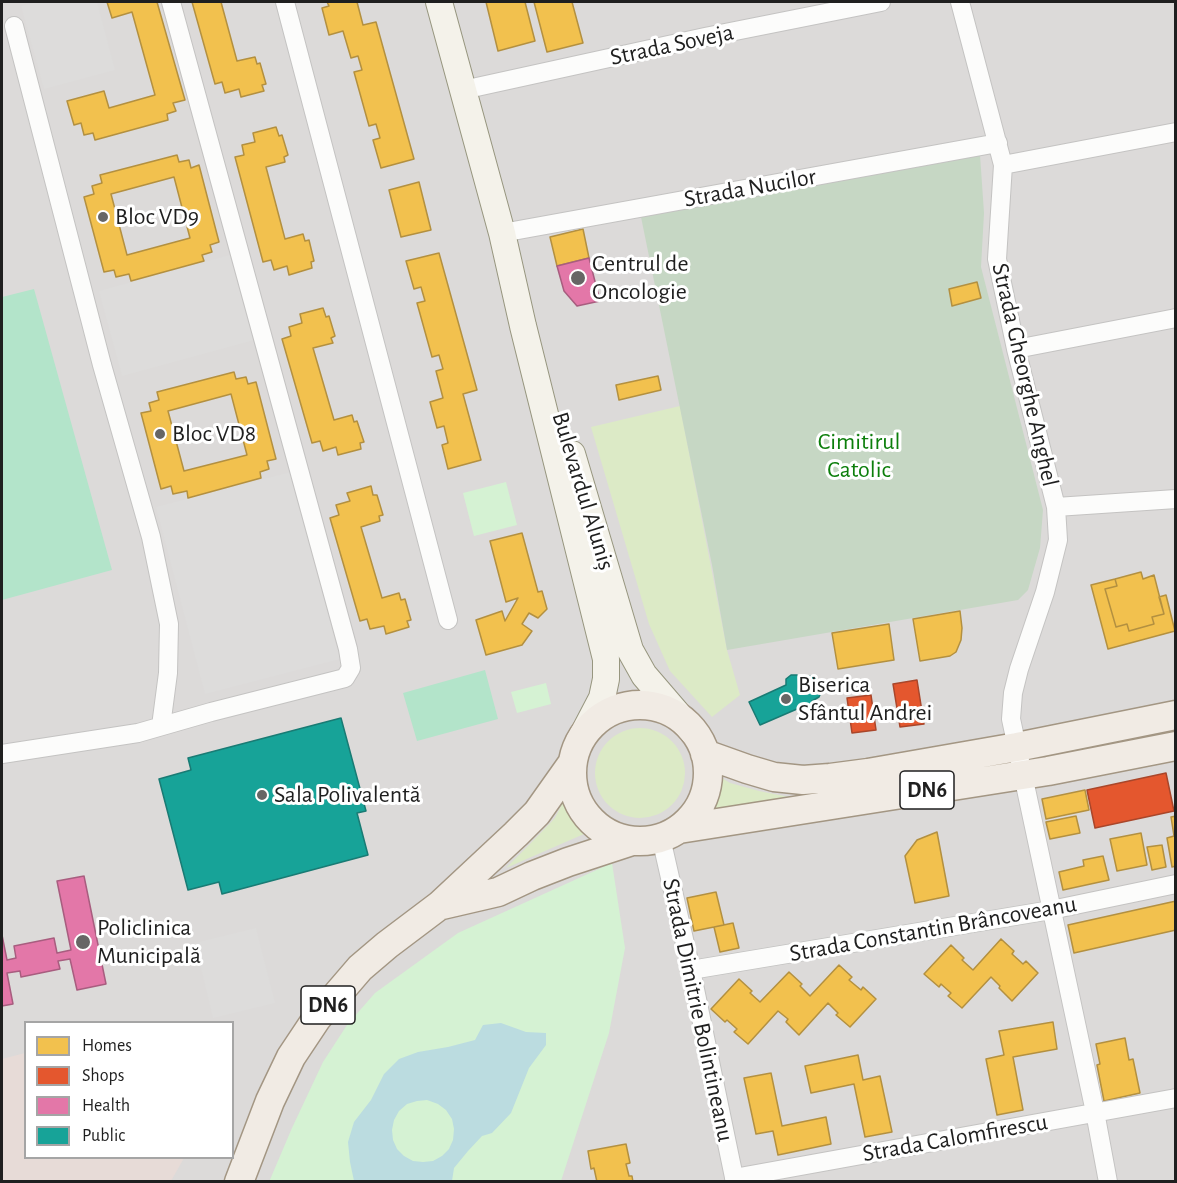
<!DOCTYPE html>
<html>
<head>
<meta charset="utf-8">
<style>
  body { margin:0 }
  #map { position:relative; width:1177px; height:1183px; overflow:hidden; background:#edeae7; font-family:"Alegreya Sans",sans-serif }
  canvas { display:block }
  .frame { position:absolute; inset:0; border:3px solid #1f1f1f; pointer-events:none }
  .legend { position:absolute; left:24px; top:1021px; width:210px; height:138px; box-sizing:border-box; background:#fff; border:2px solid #a5a5a5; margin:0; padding:8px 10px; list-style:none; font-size:18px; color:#1f1f1f }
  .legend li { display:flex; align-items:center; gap:12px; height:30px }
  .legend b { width:30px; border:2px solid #a5a5a5 }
</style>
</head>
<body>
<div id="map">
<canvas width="1177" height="1183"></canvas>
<div class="frame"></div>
<ul class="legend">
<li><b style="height:16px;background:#f2c14e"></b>Homes</li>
<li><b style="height:16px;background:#e4572e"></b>Shops</li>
<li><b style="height:16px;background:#e377a8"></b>Health</li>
<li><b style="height:16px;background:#17a398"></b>Public</li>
</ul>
</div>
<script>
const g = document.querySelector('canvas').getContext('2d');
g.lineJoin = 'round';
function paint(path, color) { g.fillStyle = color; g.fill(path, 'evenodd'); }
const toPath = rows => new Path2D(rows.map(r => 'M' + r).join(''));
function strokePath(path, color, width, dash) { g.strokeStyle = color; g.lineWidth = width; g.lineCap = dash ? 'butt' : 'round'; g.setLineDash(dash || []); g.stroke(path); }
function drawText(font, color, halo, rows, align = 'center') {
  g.font = font + ' "Alegreya Sans",sans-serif'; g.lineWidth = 6; g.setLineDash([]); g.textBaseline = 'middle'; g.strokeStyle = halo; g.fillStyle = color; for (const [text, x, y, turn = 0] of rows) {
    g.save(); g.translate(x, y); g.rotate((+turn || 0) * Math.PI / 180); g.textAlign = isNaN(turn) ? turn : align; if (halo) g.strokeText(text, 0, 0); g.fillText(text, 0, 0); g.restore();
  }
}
paint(toPath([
  [2,2,1175,2,1175,1181,2,1182],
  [26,1022,232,1022,232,1158,26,1158]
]), '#dcdad9');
paint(toPath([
  [25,1053,26,1158,184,1158,171,1181,2,1181,2,1059]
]), '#e7dbd7');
paint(toPath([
  [680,406,727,650,740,695,712,717,670,671,649,624,591,427],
  '595 773a45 45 0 1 1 90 0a45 45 0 1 1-90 0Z',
  [717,775,730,783,759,791,799,799,708,814,718,790],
  [565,798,573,816,584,834,506,868,529,845,555,818]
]), '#dceac6');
paint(toPath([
  [980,155,984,213,981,267,1043,510,1040,548,1028,590,1018,600,727,650,712,565,641,217]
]), '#c6d7c4');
paint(toPath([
  [506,482,517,525,474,536,463,493],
  [546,683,551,704,517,713,511,692],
  [612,863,625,948,609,1033,561,1181,269,1182,292,1128,323,1062,347,1025,375,993,458,933]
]), '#d5f2d3');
paint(toPath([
  [34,289,112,570,2,600,2,297],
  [485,670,498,719,417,741,403,693]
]), '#b3e4ca');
paint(toPath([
  [38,2,97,2,115,70,44,89,21,6],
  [230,255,254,340,122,376,99,291],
  [291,472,340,659,205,694,156,507],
  [256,928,275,1003,213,1018,195,943]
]), '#dddcdb');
paint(toPath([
  [501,1023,526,1032,546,1033,546,1045,529,1068,511,1113,492,1133,482,1136,468,1151,454,1168,452,1181,354,1181,350,1162,348,1142,354,1122,371,1100,384,1074,399,1059,418,1052,448,1047,475,1040,483,1025],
  [427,1100,438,1104,446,1110,452,1119,454,1129,453,1140,449,1149,442,1156,433,1161,423,1162,413,1161,404,1156,397,1149,393,1140,392,1130,394,1120,399,1111,407,1104,417,1101]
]), '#bbdce0');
const homes = toPath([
  [107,2,157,2,185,100,173,103,176,111,167,114,168,120,95,140,93,133,84,135,81,123,74,125,67,101,104,91,109,108,155,95,132,12,112,18,107,2],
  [192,2,221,2,237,61,255,57,257,64,260,63,266,84,262,85,264,91,241,97,239,89,225,93,222,82,215,84,192,2],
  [327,2,357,2,363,25,376,22,414,159,381,168,373,140,380,138,376,124,369,126,354,72,362,70,358,56,351,58,343,31,329,35,322,8,329,6,327,2],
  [486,2,525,2,535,41,498,51,486,2],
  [534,2,572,2,583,43,547,52,534,2],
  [276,127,279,136,282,135,288,155,284,157,285,162,266,167,285,239,303,234,305,241,309,240,314,261,311,262,312,268,289,275,287,266,274,270,271,260,263,262,235,157,244,155,242,145,255,142,253,133,276,127],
  [177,155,179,162,189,160,191,168,199,165,219,242,210,245,212,252,202,255,204,261,131,281,129,274,116,277,114,270,104,272,84,197,94,194,92,186,102,183,100,175,177,155],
  [174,177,190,238,127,255,111,194,174,177],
  [419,182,431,230,401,237,389,190,419,182],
  [583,229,589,258,557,266,550,237,583,229],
  [439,253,477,390,463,394,481,460,448,469,442,445,448,443,444,426,437,428,430,402,443,398,436,371,443,369,439,355,432,357,417,303,425,301,421,287,414,289,406,261,439,253],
  [977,282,981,298,952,306,949,289,977,282],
  [323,308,326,317,329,316,335,336,331,338,333,343,313,348,334,420,352,415,354,422,357,421,364,442,360,443,361,449,338,455,336,447,323,451,320,441,312,443,282,339,291,336,289,327,302,323,300,314,323,308],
  [234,372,236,379,246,377,248,384,256,382,276,459,267,461,269,469,260,472,261,478,188,498,187,491,173,494,171,486,161,489,141,413,151,411,149,403,159,400,157,392,234,372],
  [231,394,247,455,184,471,168,411,231,394],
  [658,376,661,390,619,400,616,385,658,376],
  [371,486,373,495,377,495,383,515,379,516,380,521,361,527,382,598,399,593,401,600,405,599,411,620,407,621,409,627,386,634,384,626,370,629,367,619,360,621,330,518,339,515,336,505,350,501,347,493,371,486],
  [522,533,538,592,542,591,547,609,538,618,529,613,522,624,532,631,522,645,486,655,476,620,502,611,505,621,518,598,506,602,490,541,522,533],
  [1141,572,1143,579,1154,575,1164,614,1152,617,1154,624,1129,631,1127,624,1116,627,1105,589,1117,586,1115,579,1141,572],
  [1115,579,1117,586,1105,589,1116,627,1127,624,1129,631,1154,624,1152,617,1164,614,1159,597,1166,595,1175,631,1108,649,1091,585,1115,579],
  [960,611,962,628,961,640,956,652,950,656,920,661,913,619,960,611],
  [889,624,894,660,838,669,832,633,889,624],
  [1085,790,1089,810,1046,819,1042,799,1085,790],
  [1076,816,1080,833,1050,839,1046,822,1076,816],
  [1176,816,1176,866,1172,867,1167,838,1174,836,1171,817,1176,816],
  [937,832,949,896,915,903,905,856,917,840,937,832],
  [1141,833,1147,865,1117,871,1110,839,1141,833],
  [1162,845,1166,867,1152,870,1147,847,1162,845],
  [1103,856,1109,880,1063,890,1059,872,1084,866,1083,860,1103,856],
  [716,892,724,925,694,931,687,898,716,892],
  [1176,901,1176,930,1074,953,1068,925,1176,901],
  [733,923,739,948,720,952,714,927,733,923],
  [1001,939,1014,951,1012,954,1023,964,1026,961,1038,973,1012,1001,999,988,1000,986,991,977,962,1008,948,996,951,993,941,984,939,987,924,974,951,945,964,958,962,960,973,970,1001,939],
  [839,965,852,977,849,980,861,990,863,987,876,999,850,1027,836,1015,838,1013,828,1003,799,1035,786,1022,788,1019,778,1011,748,1044,734,1032,737,1029,727,1020,725,1022,711,1009,739,979,752,991,750,993,760,1002,789,972,802,984,800,986,810,996,839,965],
  [1053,1022,1057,1049,1013,1057,1023,1110,997,1115,986,1059,1004,1055,999,1031,1053,1022],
  [1125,1038,1129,1060,1133,1059,1140,1093,1104,1101,1097,1065,1100,1064,1096,1044,1125,1038],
  [858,1055,863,1080,880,1076,892,1132,865,1137,854,1084,811,1093,805,1066,858,1055],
  [771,1073,782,1126,826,1117,831,1144,778,1155,773,1131,756,1134,744,1078,771,1073],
  [626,1144,630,1163,626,1164,629,1176,632,1176,633,1182,597,1182,594,1168,591,1169,588,1151,626,1144]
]);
paint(homes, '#f2c14e');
strokePath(homes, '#b39040', 1.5);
const shops = toPath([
  [917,680,924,724,900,727,893,684,917,680],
  [871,695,876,730,852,733,847,698,871,695],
  [1166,773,1174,811,1095,828,1087,790,1166,773]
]);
paint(shops, '#e4572e');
strokePath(shops, '#a9462a', 1.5);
const health = toPath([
  [589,258,600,301,577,306,564,291,557,266,589,258],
  [84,876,106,984,77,990,70,959,58,961,60,969,21,977,20,971,7,973,13,1004,2,1006,2,935,7,960,16,958,14,946,54,938,57,953,71,950,57,881,84,876]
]);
paint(health, '#e377a8');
strokePath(health, '#a85d7f', 1.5);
const public = toPath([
  [791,675,797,675,801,679,809,676,816,679,820,684,822,690,819,697,812,701,812,706,808,711,802,712,797,709,760,725,749,702,786,685,786,679,791,675],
  [341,718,366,811,357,813,368,855,222,894,219,882,188,890,159,779,191,770,188,758,341,718]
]);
paint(public, '#17a398');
strokePath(public, '#197b74', 1.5);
const minor = toPath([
  [285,2,448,620],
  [960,2,1003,165,997,259,1016,349,1056,507,1058,540,1045,592,1019,669,1013,693,1011,719,1095,1112,1108,1182],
  [14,26,102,365,151,537,169,624,168,673,161,726],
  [463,90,705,37,881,2],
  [1003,165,1176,132],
  [502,233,998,143],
  [1016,349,1176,318],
  [1056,507,1176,499],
  [2,754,138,733,211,712,345,678,351,668,348,649,171,2],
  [661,838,691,970,735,1182],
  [691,970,1051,910,1176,884],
  [734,1178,1176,1098]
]);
const secondary = toPath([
  [439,2,502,233,523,326,606,659,606,679,602,698,579,742],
  [572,454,630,650,644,675,693,732]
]);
const primary = toPath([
  '572 773a68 68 0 1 1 136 0a68 68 0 1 1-136 0Z',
  [705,754,747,769,774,777,803,780,830,778,868,773,1017,747,1176,715],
  [679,829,1048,771,1176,746],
  [442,905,498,892,532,876,568,862,632,841],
  [239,1182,270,1101,291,1057,317,1018,360,968,387,945,440,905,516,834,537,813,571,765]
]);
strokePath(minor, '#c4c3c2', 20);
strokePath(secondary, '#97967f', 28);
strokePath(primary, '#a39683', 31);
strokePath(minor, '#fcfcfb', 18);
strokePath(secondary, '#f4f2ea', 26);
strokePath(primary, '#f1ebe4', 28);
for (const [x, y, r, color] of [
  [103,217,6,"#676665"],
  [578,278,8,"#676665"],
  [160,434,6,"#676665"],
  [786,699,6,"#676665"],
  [262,795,6,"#676665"],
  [83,942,8,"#676665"]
]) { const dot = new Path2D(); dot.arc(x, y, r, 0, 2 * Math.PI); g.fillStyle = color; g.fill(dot); strokePath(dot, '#fff', 2); }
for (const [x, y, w] of [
  [927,790,54],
  [328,1005,54]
]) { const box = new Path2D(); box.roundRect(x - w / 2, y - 19, w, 38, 4.5); g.fillStyle = '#fff'; g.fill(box); strokePath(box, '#1f1f1f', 1.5); }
drawText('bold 22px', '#1f1f1f', null, [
  ["DN6",927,790],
  ["DN6",328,1005]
]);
drawText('24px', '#1f1f1f', '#fff', [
  ["Strada Soveja",672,45,-12],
  ["Strada Nucilor",750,188,-10],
  ["Strada Gheorghe Anghel",1025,375,77],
  ["Bulevardul Aluniș",583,491,73],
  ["Strada Constantin Brâncoveanu",933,929,-10],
  ["Strada Dimitrie Bolintineanu",698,1010,78],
  ["Strada Calomfirescu",955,1138,-10]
]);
drawText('24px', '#1f1f1f', '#fff', [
  ["Bloc VD9",115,217],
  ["Centrul de",592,264],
  ["Oncologie",592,292],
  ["Bloc VD8",172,434],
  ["Biserica",798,685],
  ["Sfântul Andrei",798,713],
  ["Sala Polivalentă",274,795],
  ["Policlinica",97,928],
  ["Municipală",97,956]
], 'left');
drawText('24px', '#0c7e0b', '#fff', [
  ["Cimitirul",859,442],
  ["Catolic",859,470]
]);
</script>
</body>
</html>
